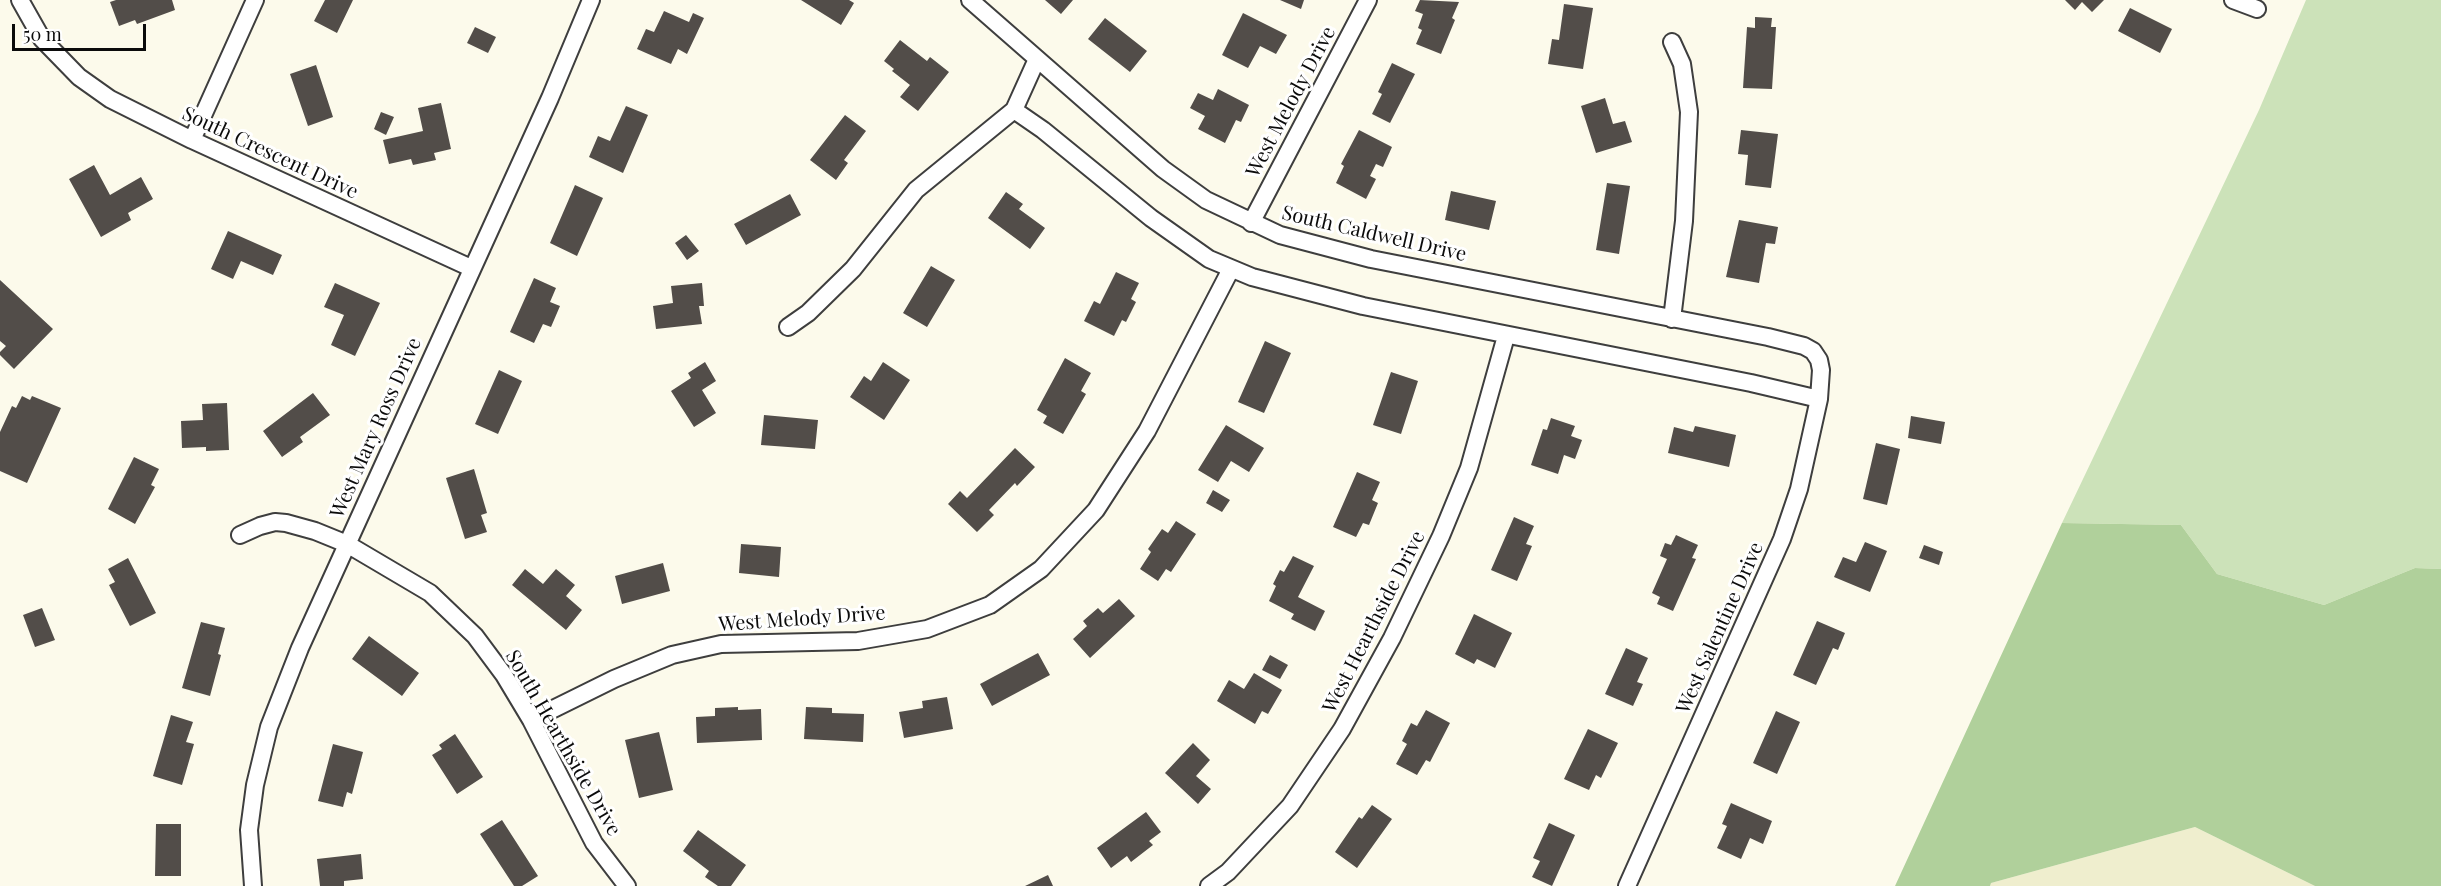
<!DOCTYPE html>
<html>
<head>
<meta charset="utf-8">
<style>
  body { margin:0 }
  #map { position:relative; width:2441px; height:886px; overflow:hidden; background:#fcfaeb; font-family:"Playfair Display",serif }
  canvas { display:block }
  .scale { position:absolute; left:12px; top:24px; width:134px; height:27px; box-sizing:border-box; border:3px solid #0b0b0b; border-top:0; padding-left:8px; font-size:18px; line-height:21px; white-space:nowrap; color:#0b0b0b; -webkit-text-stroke:4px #fff; paint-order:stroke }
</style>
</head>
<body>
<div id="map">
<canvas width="2441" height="886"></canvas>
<div class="scale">50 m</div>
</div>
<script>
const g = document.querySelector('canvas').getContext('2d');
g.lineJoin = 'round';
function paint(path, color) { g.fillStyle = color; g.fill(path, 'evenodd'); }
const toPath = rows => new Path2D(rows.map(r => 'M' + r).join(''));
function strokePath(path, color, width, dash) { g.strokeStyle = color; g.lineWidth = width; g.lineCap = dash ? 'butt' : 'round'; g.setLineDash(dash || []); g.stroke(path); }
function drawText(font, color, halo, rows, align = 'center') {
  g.font = font + ' "Playfair Display",serif'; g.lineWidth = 6; g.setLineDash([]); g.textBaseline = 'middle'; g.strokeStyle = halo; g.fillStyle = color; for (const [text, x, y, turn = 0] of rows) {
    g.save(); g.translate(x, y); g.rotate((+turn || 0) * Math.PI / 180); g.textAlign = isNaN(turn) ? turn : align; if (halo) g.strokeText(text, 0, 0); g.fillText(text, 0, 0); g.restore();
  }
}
paint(toPath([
  [2195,827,2315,886,1990,886,1991,883]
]), '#efeece');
paint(toPath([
  [2306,0,2441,0,2441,569,2415,568,2324,605,2217,574,2181,525,2062,523,2259,110]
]), '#cce2b9');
paint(toPath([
  [2062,523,2181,525,2217,574,2324,605,2415,568,2441,569,2441,886,2315,886,2195,827,1991,883,1990,886,1895,886]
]), '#b0d09b');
paint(toPath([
  [116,0,172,0,175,10,137,24,135,20,119,26,110,2],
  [325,0,353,0,337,33,314,21],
  [801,0,849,0,854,3,841,25],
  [1045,0,1073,0,1061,14],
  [1280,0,1304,0,1301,9],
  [1420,0,1459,2,1452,18,1455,20,1441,54,1416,44,1422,30,1418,28,1423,14,1415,11],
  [2065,0,2104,0,2092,12,2082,2,2075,10],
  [1564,4,1593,8,1583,69,1548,64,1552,39,1559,40],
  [2130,8,2172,29,2160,53,2118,31],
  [664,11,689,22,693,13,704,18,687,54,678,49,671,64,637,49,646,29,654,32],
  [1243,13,1287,35,1276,54,1260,46,1248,68,1222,55],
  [1755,17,1772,18,1771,27,1776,27,1772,89,1743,88,1747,27,1755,28],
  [1105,18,1147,51,1130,72,1088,39],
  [475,27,496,37,488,53,467,43],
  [900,40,927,61,930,57,949,72,918,111,900,97,910,85,892,71,894,69,884,61],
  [1392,63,1415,74,1390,123,1372,114,1382,94,1378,92],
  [316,65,333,117,308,126,290,74],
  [1218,89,1249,105,1241,122,1236,120,1225,143,1198,129,1205,116,1190,108,1198,93,1213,100],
  [1605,98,1613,124,1625,121,1632,142,1596,153,1581,106],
  [441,103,451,149,434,153,436,160,413,165,411,159,389,164,383,140,423,131,418,108],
  [626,106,648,115,623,173,589,157,598,136,610,141],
  [381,112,394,117,386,135,374,129],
  [845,115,866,131,844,160,848,163,836,180,810,160],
  [1359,130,1392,147,1383,167,1376,164,1370,176,1376,179,1366,199,1336,183,1344,166,1341,164],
  [1741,130,1778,134,1771,188,1745,185,1748,155,1738,154],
  [94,165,110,195,141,177,153,199,128,213,131,220,101,237,69,179],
  [1607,183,1630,186,1619,254,1596,250],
  [575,185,603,198,577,256,550,243],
  [1451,191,1496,201,1489,230,1445,220],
  [1006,192,1023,204,1019,209,1045,228,1030,249,988,218],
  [790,194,801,215,746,245,734,224],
  [1739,220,1778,227,1775,244,1766,243,1759,283,1726,277],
  [228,231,282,255,273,275,241,261,233,279,211,269],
  [686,235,699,251,687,260,675,243],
  [931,266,955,280,927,327,903,313],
  [1116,272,1139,283,1131,299,1136,302,1126,322,1122,320,1114,336,1084,321,1094,301,1100,304],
  [534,278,556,288,550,302,560,306,551,327,543,324,534,343,510,332],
  [0,280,53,329,14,369,0,355,0,352,6,346,0,341],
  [335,283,380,303,355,356,331,345,344,315,324,307],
  [702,283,704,306,699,306,702,324,656,329,653,306,673,303,671,286],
  [1265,341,1291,353,1264,413,1238,402],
  [1065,358,1091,373,1081,391,1086,394,1063,434,1043,423,1047,416,1037,410],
  [705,362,716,381,702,390,716,413,694,427,671,391,691,378,688,373],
  [883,362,910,380,884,420,850,397,864,376,871,381],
  [499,370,522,381,498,434,475,424],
  [1391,372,1418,381,1401,434,1373,425],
  [313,393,330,415,300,437,303,442,282,457,263,431],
  [22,396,30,400,32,396,61,408,27,483,0,471,0,432,12,406,16,408],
  [227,403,229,450,206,451,206,447,182,448,181,421,203,420,202,404],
  [764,415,818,420,815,449,761,445],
  [1911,416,1945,422,1941,444,1908,438],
  [1551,418,1575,426,1571,436,1582,440,1575,459,1564,455,1558,474,1531,465,1543,429,1547,430],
  [1226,425,1264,448,1249,472,1231,461,1218,482,1198,470],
  [1695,426,1736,435,1729,467,1668,453,1674,427,1693,432],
  [1876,443,1900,449,1887,505,1863,499],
  [1015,448,1035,467,1017,486,1015,483,989,510,994,515,977,532,948,504,960,491,967,498],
  [134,457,159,469,151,485,155,487,135,524,108,509],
  [474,469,487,513,481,515,487,532,465,539,446,478],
  [1357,472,1380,482,1372,500,1378,503,1369,525,1363,523,1356,537,1333,527],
  [1213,490,1230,500,1222,512,1206,503],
  [1514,517,1534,526,1526,544,1532,546,1517,581,1491,570],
  [1176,521,1196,534,1171,572,1166,569,1158,581,1140,569,1151,552,1148,549,1162,529,1168,533],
  [1676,535,1698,545,1692,558,1696,559,1673,611,1657,604,1660,597,1652,593,1667,559,1660,556,1665,543,1671,545],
  [1865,542,1887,551,1870,592,1834,577,1843,557,1856,562],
  [741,544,781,547,779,577,739,573],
  [1924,545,1943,552,1939,565,1919,558],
  [1293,556,1314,566,1298,597,1325,611,1315,631,1291,619,1294,614,1269,601,1276,586,1273,584,1280,570,1284,572],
  [128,558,156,613,130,626,109,585,115,582,108,569],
  [663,563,670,591,622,604,615,576],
  [525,569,543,584,556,569,575,585,566,596,582,610,566,630,512,585],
  [1119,599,1135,616,1090,658,1073,639,1087,626,1083,621,1098,608,1103,613],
  [42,608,55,640,35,647,23,615],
  [1474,614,1512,633,1495,668,1477,659,1474,664,1455,654],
  [1817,621,1845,633,1838,650,1833,648,1816,685,1793,675],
  [201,622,225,628,218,654,221,655,210,696,182,688],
  [369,636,419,673,402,696,352,659],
  [1626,648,1648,658,1637,682,1643,684,1633,706,1605,694],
  [1038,653,1050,675,992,706,980,684],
  [1270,655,1288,665,1280,679,1262,670],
  [1254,673,1282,690,1268,714,1262,711,1255,724,1217,701,1229,680,1244,689],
  [947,697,953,729,904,738,899,712,923,708,922,701],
  [738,707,738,710,761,709,762,740,697,743,696,717,715,716,715,708],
  [806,707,832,708,832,713,864,714,863,742,804,739],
  [1426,710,1450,723,1430,762,1426,760,1417,775,1396,764,1407,744,1402,741,1411,723,1417,726],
  [1776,711,1800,722,1777,774,1753,763],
  [171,715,193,722,186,742,194,744,182,785,153,776],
  [1588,729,1618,743,1601,778,1596,775,1589,790,1564,779],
  [659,732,673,790,639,798,625,740],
  [455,734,483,777,457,794,432,755,442,749,439,745],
  [1193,743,1210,760,1196,776,1211,789,1198,804,1165,773],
  [333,744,363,752,352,794,347,792,343,807,318,801],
  [1731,803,1772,821,1763,844,1750,838,1741,859,1717,848,1727,826,1722,824],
  [1372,805,1392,819,1357,868,1335,852,1359,817,1362,819],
  [1146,812,1161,832,1149,841,1153,845,1131,862,1127,856,1111,868,1097,848],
  [502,820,538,876,522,886,514,886,480,834],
  [1549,823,1575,835,1552,886,1532,877,1540,861,1533,858],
  [156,824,181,824,181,876,155,876],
  [698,830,746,865,731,886,718,886,705,877,709,871,683,851],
  [361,854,363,879,344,881,344,886,320,886,317,859],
  [1048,875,1053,886,1025,886]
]), '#524d49');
const minor = toPath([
  [20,0,42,39,79,77,110,99,192,140,471,268],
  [970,0,1163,169,1206,200,1280,235,1371,259,1768,337,1804,346,1813,351,1819,360,1821,370,1819,399,1799,489,1782,539,1627,886],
  [2233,0,2257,9],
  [1014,110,1043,130,1151,218,1209,259,1252,277,1363,306,1751,383,1819,399],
  [192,140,255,0],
  [1251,223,1368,0],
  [1672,319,1684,221,1689,112,1682,64,1672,42],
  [788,327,808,313,853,269,916,190,1014,110,1037,59],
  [240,535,260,526,275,522,286,523,315,531,347,544,430,593,475,636,504,675,531,720,594,843,627,886],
  [531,720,614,679,672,655,721,644,858,641,927,629,990,605,1041,569,1096,510,1147,431,1231,269],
  [253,886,249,830,255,785,269,727,300,648,550,98,591,0],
  [1209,886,1228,872,1290,806,1342,729,1392,638,1441,536,1469,468,1506,336]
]);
strokePath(minor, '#3e3e3e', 20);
strokePath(minor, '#fff', 16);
drawText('20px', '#0b0b0b', '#fff', [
  ["West Melody Drive",1291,102,-62],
  ["South Crescent Drive",270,153,25],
  ["South Caldwell Drive",1374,234,13],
  ["West Mary Ross Drive",376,428,-66],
  ["West Melody Drive",802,619,-4],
  ["West Hearthside Drive",1374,622,-63],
  ["West Salentine Drive",1720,628,-66],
  ["South Hearthside Drive",563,743,60]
]);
</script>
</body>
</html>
